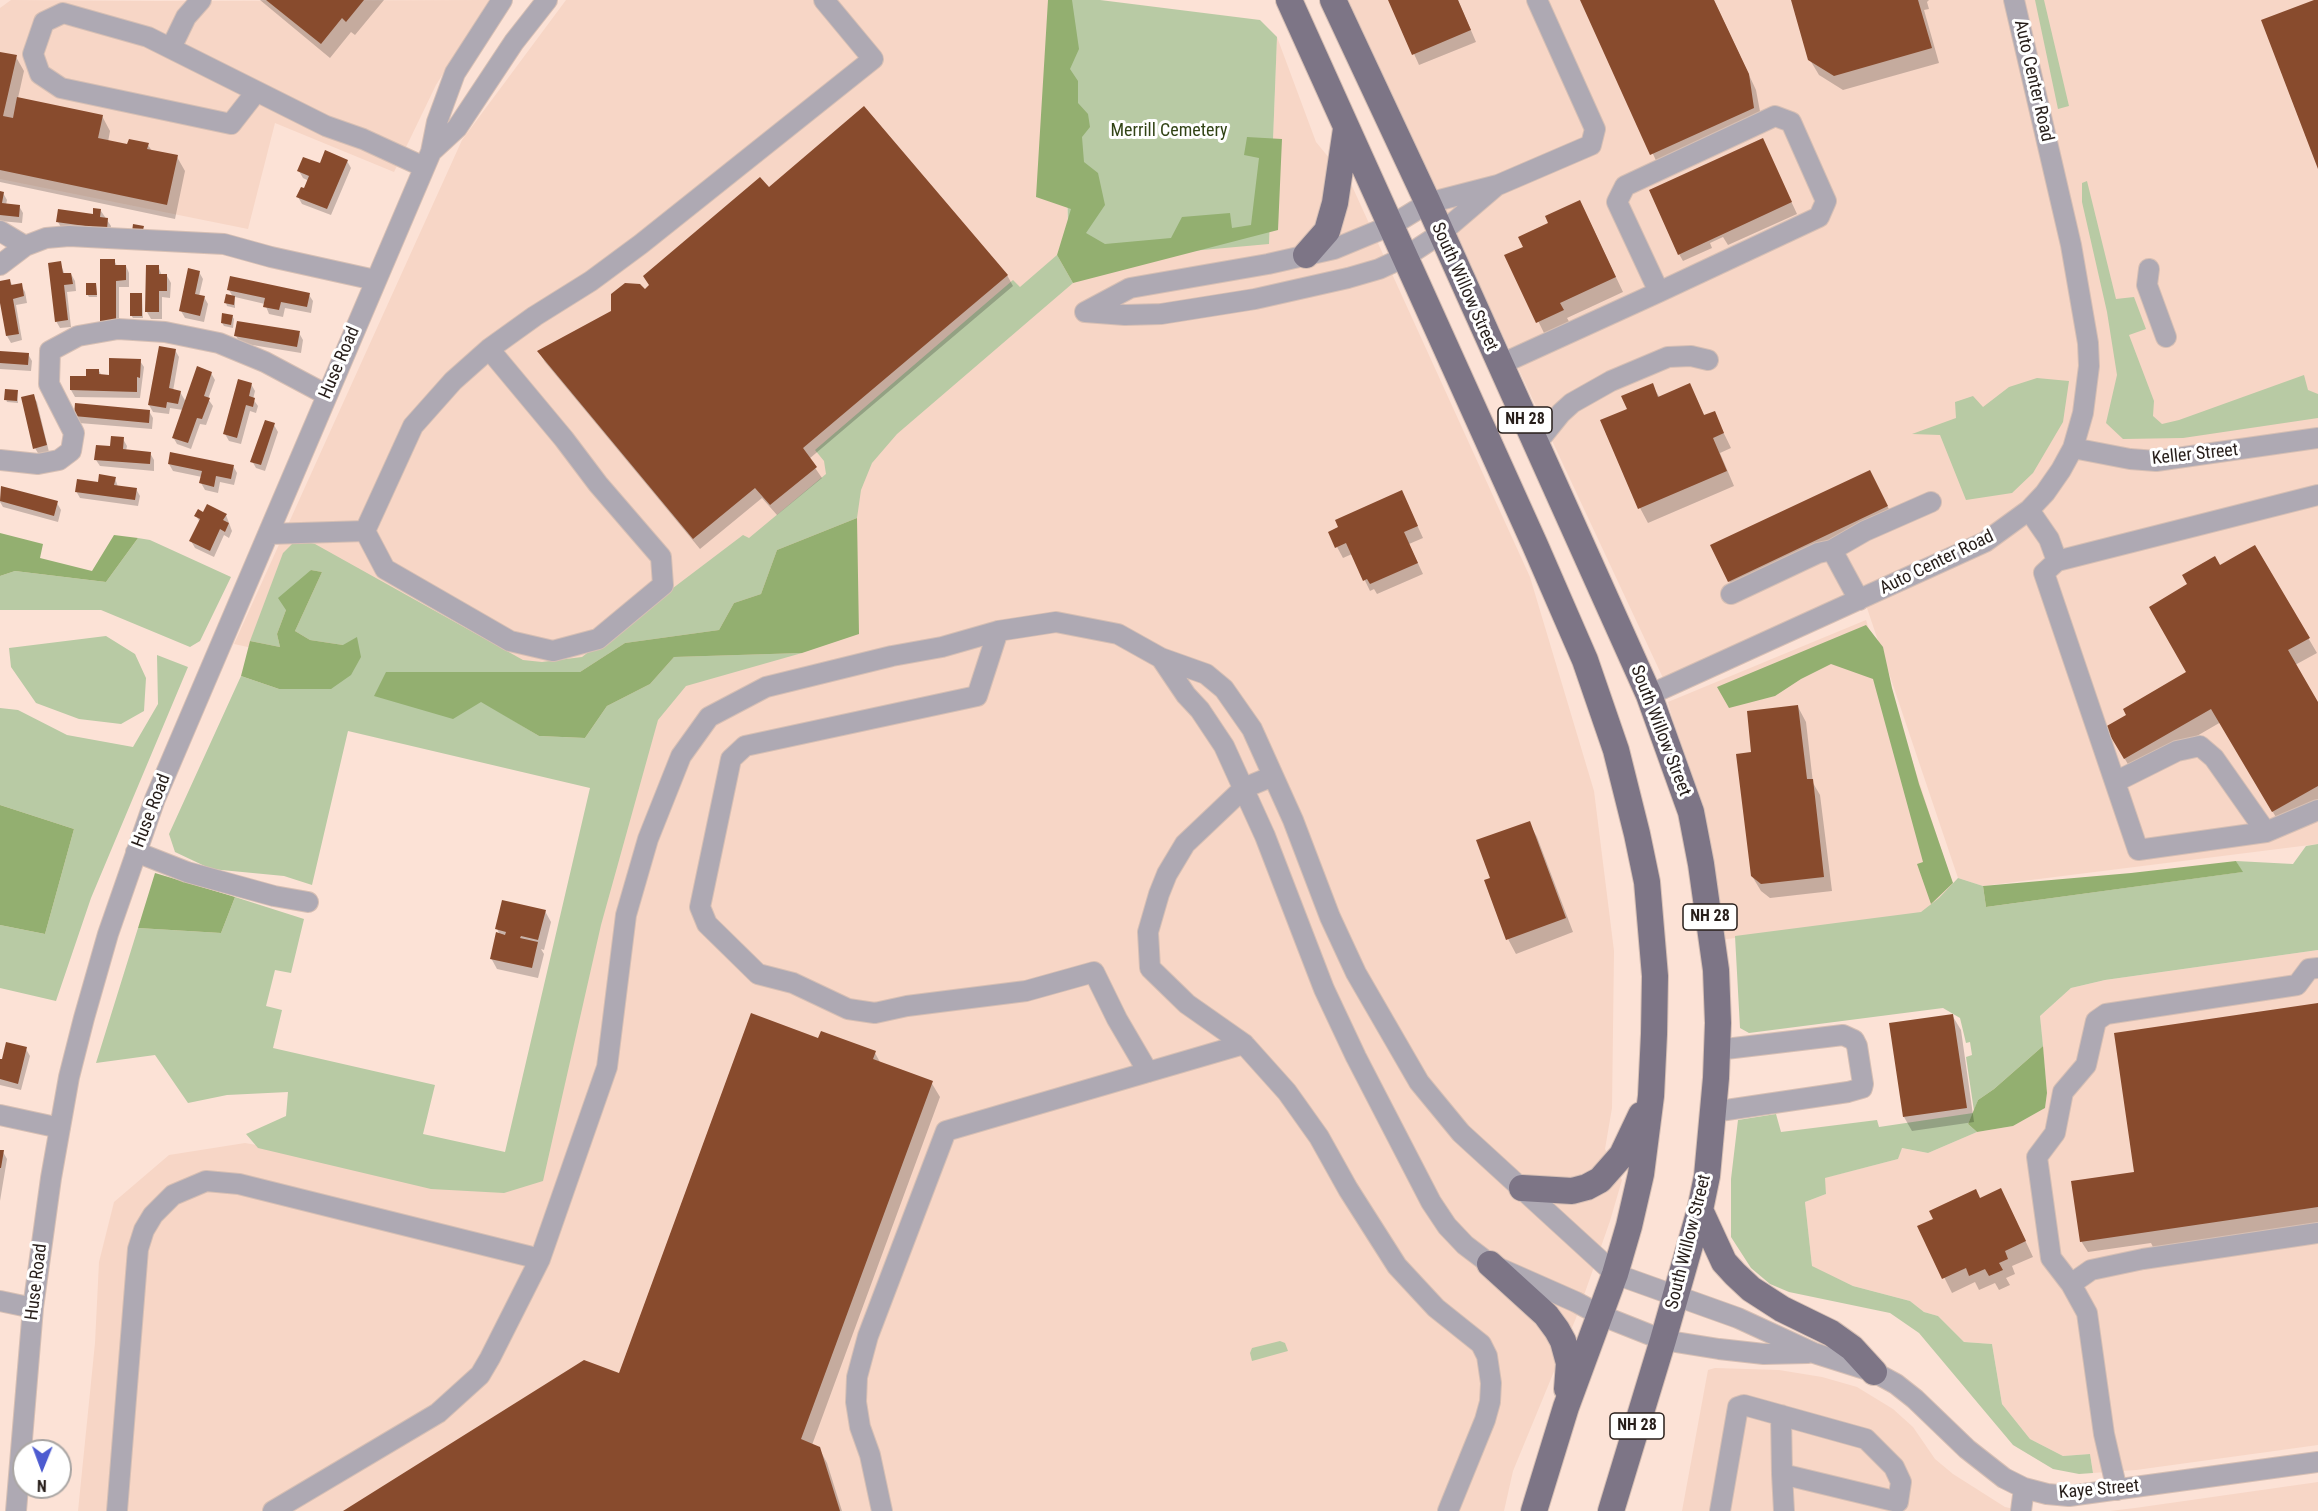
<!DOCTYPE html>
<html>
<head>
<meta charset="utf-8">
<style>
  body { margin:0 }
  #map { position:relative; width:2318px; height:1511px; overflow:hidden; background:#fce2d6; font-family:"Roboto Condensed",sans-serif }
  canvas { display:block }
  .north { position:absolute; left:12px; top:1439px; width:60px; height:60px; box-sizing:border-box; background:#fff; border:2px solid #a9a5a3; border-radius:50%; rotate:181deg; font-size:16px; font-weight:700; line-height:24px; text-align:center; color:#271e1a }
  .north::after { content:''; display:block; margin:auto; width:21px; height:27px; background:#4d5bd0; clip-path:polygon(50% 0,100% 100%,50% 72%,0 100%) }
</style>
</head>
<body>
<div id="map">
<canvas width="2318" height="1511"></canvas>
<div class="north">N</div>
</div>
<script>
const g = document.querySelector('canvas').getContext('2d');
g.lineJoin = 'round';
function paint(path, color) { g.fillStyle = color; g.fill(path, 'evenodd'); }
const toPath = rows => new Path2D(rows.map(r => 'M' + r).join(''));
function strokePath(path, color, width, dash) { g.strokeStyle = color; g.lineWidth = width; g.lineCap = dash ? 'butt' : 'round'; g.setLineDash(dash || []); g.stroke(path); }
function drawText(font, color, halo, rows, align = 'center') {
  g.font = font + ' "Roboto Condensed",sans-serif'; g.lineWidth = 6; g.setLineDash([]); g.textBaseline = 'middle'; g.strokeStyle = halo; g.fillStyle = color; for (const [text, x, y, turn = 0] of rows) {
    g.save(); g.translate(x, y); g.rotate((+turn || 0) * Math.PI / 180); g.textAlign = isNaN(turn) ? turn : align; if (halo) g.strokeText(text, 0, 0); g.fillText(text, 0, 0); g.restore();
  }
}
paint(toPath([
  [11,0,158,1,489,0,436,85,394,172,275,123,248,229,0,179,0,8],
  [566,0,1060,0,1069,261,1269,243,1277,37,1316,142,1352,186,1530,577,1594,791,1614,951,1612,1108,1605,1149,1622,1180,1610,1221,1576,1318,1513,1471,1504,1511,78,1511,95,1343,99,1262,114,1202,169,1155,245,1143,458,1179,524,1174,614,672,404,681,234,644,462,140],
  [1346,0,2318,0,2318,844,1983,886,1958,878,1867,608,1663,678],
  [1866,620,1955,891,1943,910,1720,940,1699,821,1668,702],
  [2318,950,2318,1445,2136,1470,2093,1473,2090,1454,2063,1456,2030,1439,2002,1404,1992,1344,1964,1342,1938,1316,1924,1312,1910,1301,1853,1286,1812,1267,1805,1202,1826,1194,1824,1178,1898,1159,1901,1148,1928,1153,1977,1132,2013,1126,2045,1108,2047,1093,2040,1016,2071,988,2105,980],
  [1715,1368,1779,1370,1822,1377,1857,1387,1893,1409,1913,1427,1935,1459,1953,1474,2005,1507,2023,1511,1682,1511,1708,1370],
  [2318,1482,2318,1511,2110,1511,2135,1508]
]), '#f7d6c6');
paint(toPath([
  [1062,0,1100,0,1260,20,1277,37,1269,244,1069,262],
  [2035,0,2044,0,2069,106,2058,109],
  [2087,181,2116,299,2134,297,2146,329,2129,335,2154,401,2153,416,2162,424,2179,420,2304,375,2308,390,2318,394,2318,418,2183,438,2123,439,2106,423,2117,375,2107,312,2082,202,2082,183],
  [1057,255,1073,283,897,434,872,463,861,490,857,518,777,550,761,594,734,603,719,630,625,643,580,672,386,673,481,701,539,736,585,738,607,706,650,684,674,657,802,653,686,686,658,720,601,925,543,1181,504,1193,431,1189,258,1148,246,1134,286,1116,288,1092,227,1095,188,1103,155,1055,96,1063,138,928,221,933,235,897,304,919,291,973,275,970,266,1006,282,1010,273,1048,435,1085,423,1134,505,1152,590,788,348,731,312,885,284,876,211,869,175,852,169,834,241,676,279,689,343,645,310,640,295,631,322,572,311,570,286,610,277,634,280,647,250,641,283,553,292,544,303,541,315,544,523,660,542,662,582,657,743,535,749,538,826,474,824,461,815,450,1013,280,1020,287],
  [2037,378,2069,381,2063,422,2033,473,2012,493,1966,500,1940,435,1912,434,1956,418,1955,402,1973,396,1983,407,2009,387],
  [138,538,150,540,231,577,200,641,190,647,101,610,0,610,0,576,15,571,106,582],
  [106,636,135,654,146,678,144,711,121,724,79,719,36,703,11,667,9,648],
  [157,655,188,667,91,898,56,1001,0,988,0,925,45,934,74,829,0,805,0,708,18,710,67,735,133,747,158,704],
  [2318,844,2318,950,2105,980,2071,988,2040,1016,2043,1046,1994,1089,1978,1100,1974,1111,1966,1057,1972,1055,1970,1042,1966,1043,1960,1018,1943,1008,1749,1033,1740,1028,1735,936,1921,912,1939,898,1958,878,1983,886,1986,907,2242,872,2236,861,2293,864,2306,846],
  [1973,1113,1968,1124,1977,1132,1928,1153,1902,1148,1898,1159,1825,1178,1826,1194,1805,1202,1812,1266,1853,1286,1910,1301,1924,1312,1938,1316,1964,1342,1992,1344,2002,1404,2030,1439,2063,1456,2090,1454,2093,1473,2079,1474,2053,1469,2013,1445,1919,1333,1890,1313,1789,1292,1770,1284,1751,1268,1731,1237,1731,1179,1738,1120,1776,1114,1781,1132,1877,1120,1879,1127],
  [1280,1341,1285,1343,1288,1351,1252,1361,1250,1353,1252,1348]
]), '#b8caa4');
paint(toPath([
  [1048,0,1072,0,1079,49,1070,69,1078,81,1078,103,1088,114,1090,127,1082,137,1084,162,1098,173,1105,205,1086,233,1105,244,1171,238,1182,217,1230,213,1232,228,1251,225,1259,158,1244,155,1247,137,1282,139,1278,230,1073,283,1057,255,1071,209,1036,197],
  [857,518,859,634,802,653,674,657,650,684,607,706,585,738,539,736,481,702,453,719,374,696,386,672,580,672,625,643,719,630,734,603,761,594,777,550],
  [0,533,43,544,40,558,92,571,114,535,138,538,106,582,15,571,0,576],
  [311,570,322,572,295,631,310,640,343,645,357,637,361,657,351,675,331,689,279,689,241,676,250,641,280,647,277,634,286,610,278,598],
  [1866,625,1883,647,1892,688,1919,784,1953,883,1931,904,1917,864,1923,862,1873,679,1831,664,1801,679,1775,696,1729,708,1717,687],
  [0,805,74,829,45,934,0,925],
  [2236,861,2243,872,1986,907,1983,886,2131,873],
  [155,873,235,897,221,933,138,928],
  [2043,1046,2047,1093,2045,1108,2013,1126,1977,1132,1968,1124,1978,1100,1994,1089]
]), '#93af70');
paint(toPath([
  [260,0,384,0,355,35,351,32,330,58],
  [1390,0,1458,0,1476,42,1419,65],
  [1581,0,1714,0,1756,90,1762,122,1660,169],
  [1793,0,1929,0,1927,2,1929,9,1924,10,1939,63,1843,90,1819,75,1810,60],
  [0,53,16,57,24,71,18,98,102,116,110,131,108,142,129,146,148,145,152,151,177,157,185,171,175,219,0,182],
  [1766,147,1797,214,1728,245,1723,237,1710,243,1712,248,1683,261,1679,254],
  [347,161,351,168,331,215,302,204,298,197,305,190,309,181,303,178,299,171],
  [769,189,1007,275,1013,286,809,459,822,478,777,515,762,498,700,549,545,362,539,352,613,312,644,291],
  [0,193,3,193,7,200,6,205,19,206,23,213,22,223,0,221],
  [101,211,111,226,110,235,62,229,58,222,94,216],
  [1587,216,1623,292,1567,318,1571,325,1546,337,1506,256],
  [114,260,117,266,126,266,129,273,129,287,119,287,119,329,102,322],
  [60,263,65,275,71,274,75,281,76,291,67,292,71,327,60,328,56,321],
  [158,266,162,276,167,276,171,283,170,298,162,297,162,319,151,319,147,312],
  [199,272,203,279,199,296,204,297,208,304,204,322,185,318,181,311],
  [9,280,13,286,21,285,25,292,27,303,16,305,22,340,11,343,7,336,0,295,0,282],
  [96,285,97,297,89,297,87,294],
  [229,290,309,295,313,301,311,313,285,308,283,317,269,314,265,304,235,297,235,308,227,306,226,303,233,297],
  [142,295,143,318,133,318,131,315],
  [232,316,234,319,233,328,224,326,222,323],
  [299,333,303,340,301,353,240,343,236,336],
  [175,350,179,357,173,391,180,392,186,402,211,373,215,380,208,399,213,406,206,425,200,424,191,449,177,444,173,437,183,410,170,408,169,414,153,412,149,405],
  [0,353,28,354,32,361,31,371,0,369],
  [140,361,144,367,140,398,75,397,71,390,99,371,102,376,110,376],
  [251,384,255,391,253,399,258,406,256,413,250,411,241,444,229,441,225,434],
  [1652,385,1660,398,1690,385,1705,417,1714,413,1731,448,1720,453,1734,486,1648,523,1640,508,1629,410],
  [17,391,18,403,7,402,6,399],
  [33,396,37,402,49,452,39,455,35,448],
  [149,411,153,418,152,429,79,423,75,416],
  [274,425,278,432,265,471,256,468,252,461],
  [123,439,127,446,126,451,150,453,154,460,154,471,100,466,96,460],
  [169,464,233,466,237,473,234,485,220,482,218,493,205,490,201,483,202,477,173,471],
  [1870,472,1895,521,1737,595,1729,581],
  [115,478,118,487,136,489,140,496,138,506,80,498,76,491],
  [2,488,57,503,61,510,58,522,3,507,0,502],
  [1402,492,1423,538,1409,544,1423,574,1377,594,1374,589,1370,591,1352,554,1343,558,1337,547],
  [204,514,226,515,232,531,229,538,224,535,214,557,195,548,191,541,200,522,196,516],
  [2255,547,2317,653,2295,665,2318,705,2318,805,2281,826,2221,722,2133,773,2107,728,2128,716,2188,673,2219,567],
  [1798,707,1806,722,1813,783,1820,795,1832,891,1770,898,1761,891,1752,876,1753,754],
  [1529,823,1537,837,1573,932,1516,954,1508,939,1492,879],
  [545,911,551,922,544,950,541,949,544,954,538,978,497,969,491,958,500,935,497,929],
  [2318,1004,2318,1223,2153,1247,2151,1243,2088,1252,2081,1241,2134,1173],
  [1952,1015,1961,1030,1974,1122,1912,1131,1904,1117],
  [819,1040,875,1053,881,1064,931,1082,940,1097,812,1445,819,1448,827,1463,842,1511,346,1511,620,1375],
  [26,1049,30,1056,21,1090,0,1085,0,1060,3,1061],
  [0,1151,3,1152,7,1159,0,1201],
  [1980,1200,2008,1204,2033,1257,2012,1266,2015,1274,2006,1278,2010,1285,1999,1290,1995,1283,1979,1290,1975,1282,1952,1293,1919,1227]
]), '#0003');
paint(toPath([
  [266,0,364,0,346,22,342,18,321,44],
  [1388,0,1458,0,1471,30,1412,55],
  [1580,0,1714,0,1749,74,1754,108,1650,155],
  [1791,0,1918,0,1932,48,1834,76,1808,60],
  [2314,0,2318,0,2318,169,2261,20],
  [0,52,17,55,3,116,13,118,17,97,103,115,98,138,127,144,129,139,149,143,147,149,178,155,167,205,0,170],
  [864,106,1008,275,803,448,817,467,770,505,755,488,693,539,537,351,611,311,611,294,625,283,640,284,645,289,649,285,643,276,760,177,769,187],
  [1763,138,1792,202,1678,255,1649,190],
  [325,150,348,160,327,209,296,197,301,187,304,188,309,176,297,171,303,157,320,163],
  [0,191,4,192,2,203,20,205,19,217,0,215],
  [1580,200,1616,277,1560,303,1564,310,1536,323,1504,255,1523,247,1518,237,1548,223,1545,216],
  [93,208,101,209,100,217,108,218,107,229,56,222,58,209,93,214],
  [133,224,144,226,142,234,132,232],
  [100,259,115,259,115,265,126,265,126,280,116,281,116,322,100,322],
  [61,261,63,273,71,273,73,284,64,285,68,320,55,322,48,263],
  [146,265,159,265,159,274,167,274,167,291,159,291,159,312,145,312],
  [188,268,200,271,195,294,205,296,200,316,179,311],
  [230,276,310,293,307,307,281,302,279,310,263,307,265,298,227,290],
  [10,279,11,285,22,283,24,296,13,299,19,334,6,336,0,303,0,281],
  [86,283,96,283,97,295,86,295],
  [130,293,142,293,142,316,130,316],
  [226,294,235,296,234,305,224,303],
  [222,313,233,315,231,325,221,323],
  [237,321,300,331,297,347,234,336],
  [159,346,176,349,169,388,181,391,178,404,167,402,166,408,148,405],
  [0,351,29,353,28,365,0,363],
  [109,358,141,359,140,378,137,377,137,392,70,390,70,376,86,376,86,369,99,369,99,374,109,375],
  [197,366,212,372,204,396,210,398,202,419,197,418,188,443,172,438],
  [238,379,252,383,249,396,255,398,253,407,246,405,237,438,223,434],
  [1653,383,1658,397,1690,383,1704,415,1715,411,1724,433,1713,438,1727,471,1638,509,1600,420,1627,409,1621,396],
  [5,389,18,390,17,401,4,400],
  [34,394,47,445,33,449,21,397],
  [75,403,150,410,149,423,74,416],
  [265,420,275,423,261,465,250,462],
  [111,436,124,437,123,449,151,452,150,464,94,460,96,445,110,446],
  [170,452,234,465,231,479,216,476,214,487,199,483,202,471,168,464],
  [1870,470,1888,506,1728,582,1710,545],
  [99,474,116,477,114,485,137,488,135,500,75,492,77,479,98,482],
  [1,486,58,501,54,516,0,501],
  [1402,490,1418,526,1404,532,1418,563,1370,584,1367,579,1363,581,1346,543,1335,548,1328,532,1338,527,1335,520],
  [207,504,227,514,223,520,229,523,225,532,220,529,210,551,189,541,200,519,194,516,198,509,203,512],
  [2255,545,2310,638,2288,650,2318,702,2318,786,2272,812,2211,709,2124,759,2105,727,2126,715,2123,709,2186,672,2149,607,2187,584,2182,575,2215,556,2220,565],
  [1798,705,1807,779,1813,779,1824,877,1761,884,1751,876,1736,754,1751,752,1747,711],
  [1530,821,1566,918,1506,940,1484,880,1490,878,1476,840],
  [502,900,546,910,538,940,521,936,520,938,538,942,532,968,490,959,496,932,505,935,506,932,495,929],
  [2318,1003,2318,1207,2080,1242,2071,1181,2134,1172,2114,1033],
  [751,1013,818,1038,821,1031,876,1051,873,1059,933,1081,801,1439,820,1447,840,1511,343,1511,584,1360,619,1373],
  [1953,1014,1967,1108,1903,1117,1889,1023],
  [6,1042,27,1047,18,1084,0,1079,0,1059,2,1059],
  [0,1150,4,1150,1,1168,0,1168],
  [2001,1188,2026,1241,2005,1251,2008,1259,1999,1263,2003,1270,1989,1276,1985,1269,1969,1276,1966,1268,1942,1279,1917,1226,1933,1219,1929,1211,1976,1189,1980,1198]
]), '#884b2d');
const minor = toPath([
  [171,48,186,17,201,0],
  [256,92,231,124,61,88,40,74,33,54,44,22,63,13,148,37,326,126,363,139,424,167],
  [431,152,457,128,514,42,547,0],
  [0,231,25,246],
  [0,265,25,246,46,238,69,236,224,244,271,257,375,280],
  [2149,269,2147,285,2166,337],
  [1085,312,1130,288,1268,264,1334,249,1392,225,1428,203,1498,185,1591,145,1595,129,1537,0],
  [1085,312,1125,315,1161,314,1255,299,1348,278,1379,269,1405,257,1440,234,1495,187],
  [1499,365,1659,292,1819,217,1826,201,1791,122,1775,116,1625,186,1617,202,1659,292],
  [1536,444,1561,413,1572,403,1611,381,1668,357,1691,356,1708,360],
  [2073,448,2130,459,2156,461,2318,438],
  [0,460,38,464,59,460,71,451,74,433,49,384,50,351,78,336,118,329,165,332,219,343,265,362,327,395],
  [2029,510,2049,539,2057,561,2044,573,2138,850,2266,832,2318,810],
  [365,531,385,569,510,641,553,651,598,639,663,585,661,557,598,484,564,439,489,349],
  [269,534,365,531,413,426,453,381,489,349,535,316,591,281,641,244,873,59,824,0],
  [1832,550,1865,531,1931,502],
  [2057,561,2318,495],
  [1731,594,1818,553,1832,550,1859,600],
  [998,631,977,696,745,746,731,759,700,907,707,924,758,974,793,983,848,1009,868,1012,875,1013,907,1006,1026,991,1094,972,1117,1019,1148,1072],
  [1161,658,1186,695,1200,710,1224,746,1265,836,1324,989,1356,1057,1431,1202,1447,1226,1465,1245,1490,1264,1576,1302,1600,1315,1663,1340,1719,1349,1764,1354,1808,1353],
  [1649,695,1985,542,2029,510,2045,493,2061,470,2073,448,2083,413,2089,366,2088,343,2071,245,2014,0],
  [1273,776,1244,788,1185,844,1167,874,1159,894,1148,932,1150,968,1187,1004,1244,1044,1287,1092,1319,1137,1348,1189,1397,1266,1436,1308,1481,1344,1487,1356,1491,1383,1490,1402,1485,1420,1448,1511],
  [2115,782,2177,751,2200,746,2214,758,2266,832],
  [136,852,187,872,274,896,308,902],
  [1713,1112,1848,1092,1862,1088,1863,1084,1857,1046,1854,1040,1843,1035,1717,1050],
  [0,1115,60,1128],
  [2071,1284,2051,1258,2037,1157,2055,1133,2063,1092,2086,1065,2096,1021,2106,1014,2297,985,2309,969,2318,968],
  [0,1301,33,1308],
  [1781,1415,1782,1474],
  [2117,1490,2104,1434,2087,1313,2071,1284,2091,1270,2143,1259,2318,1233],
  [16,1511,33,1308,51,1178,69,1077,84,1018,108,934,155,799,431,152,437,122,455,73,502,0],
  [117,1511,138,1249,144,1230,153,1215,173,1195,206,1181,239,1184,540,1259],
  [273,1511,438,1413,480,1375,490,1358,540,1259,607,1067,626,915,648,839,681,756,709,717,766,687,892,656,942,647,998,631,1056,622,1118,634,1161,658,1206,674,1224,689,1252,729,1293,820,1330,917,1356,973,1419,1082,1461,1133,1615,1274,1738,1318,1814,1353,1874,1372,1896,1384,1915,1399,1967,1449,2004,1478,2024,1488,2047,1494,2069,1496,2318,1462],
  [882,1511,870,1455,860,1427,856,1402,857,1377,868,1336,946,1131,1244,1044],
  [1720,1511,1738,1407,1744,1405,1866,1439,1894,1467,1901,1482,1898,1502,1782,1474,1784,1511],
  [2021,1511,2024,1488]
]);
const major = toPath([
  [1289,0,1535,545,1585,660,1616,750,1637,834,1647,882,1655,976,1654,1034,1651,1096,1641,1174,1629,1226,1615,1274,1566,1407,1534,1511],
  [1333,0,1428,203,1649,695,1691,812,1701,864,1716,970,1718,1023,1716,1078,1707,1176,1700,1210,1663,1340,1611,1511],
  [1306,255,1327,231,1335,203,1346,129],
  [1522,1188,1572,1191,1587,1187,1600,1180,1622,1155,1641,1115],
  [1700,1210,1724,1262,1735,1274,1751,1289,1782,1309,1831,1333,1852,1348,1874,1372],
  [1490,1264,1546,1315,1557,1330,1563,1341,1569,1363,1567,1389]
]);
strokePath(minor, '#d6bfb4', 22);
strokePath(major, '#d6bfb4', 28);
strokePath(minor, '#aea9b3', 20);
strokePath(major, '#7d7586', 26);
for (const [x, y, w] of [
  [1525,420,54],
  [1710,917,54],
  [1637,1426,54]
]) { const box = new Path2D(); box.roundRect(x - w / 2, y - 13, w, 26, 4.5); g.fillStyle = '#fff'; g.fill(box); strokePath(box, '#271e1a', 1.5); }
drawText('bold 16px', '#271e1a', null, [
  ["NH 28",1525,420],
  ["NH 28",1710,917],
  ["NH 28",1637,1426]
]);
drawText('18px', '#271e1a', '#fff', [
  ["Auto Center Road",2033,81,77],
  ["South Willow Street",1464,287,66],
  ["Huse Road",340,363,-67],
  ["Keller Street",2195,455,-6],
  ["Auto Center Road",1937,563,-26],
  ["South Willow Street",1660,731,69],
  ["Huse Road",152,811,-69],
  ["South Willow Street",1689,1242,-76],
  ["Huse Road",37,1282,-83],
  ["Kaye Street",2099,1490,-5]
]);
drawText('18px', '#314315', '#fff', [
  ["Merrill Cemetery",1169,131]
]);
</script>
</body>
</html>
